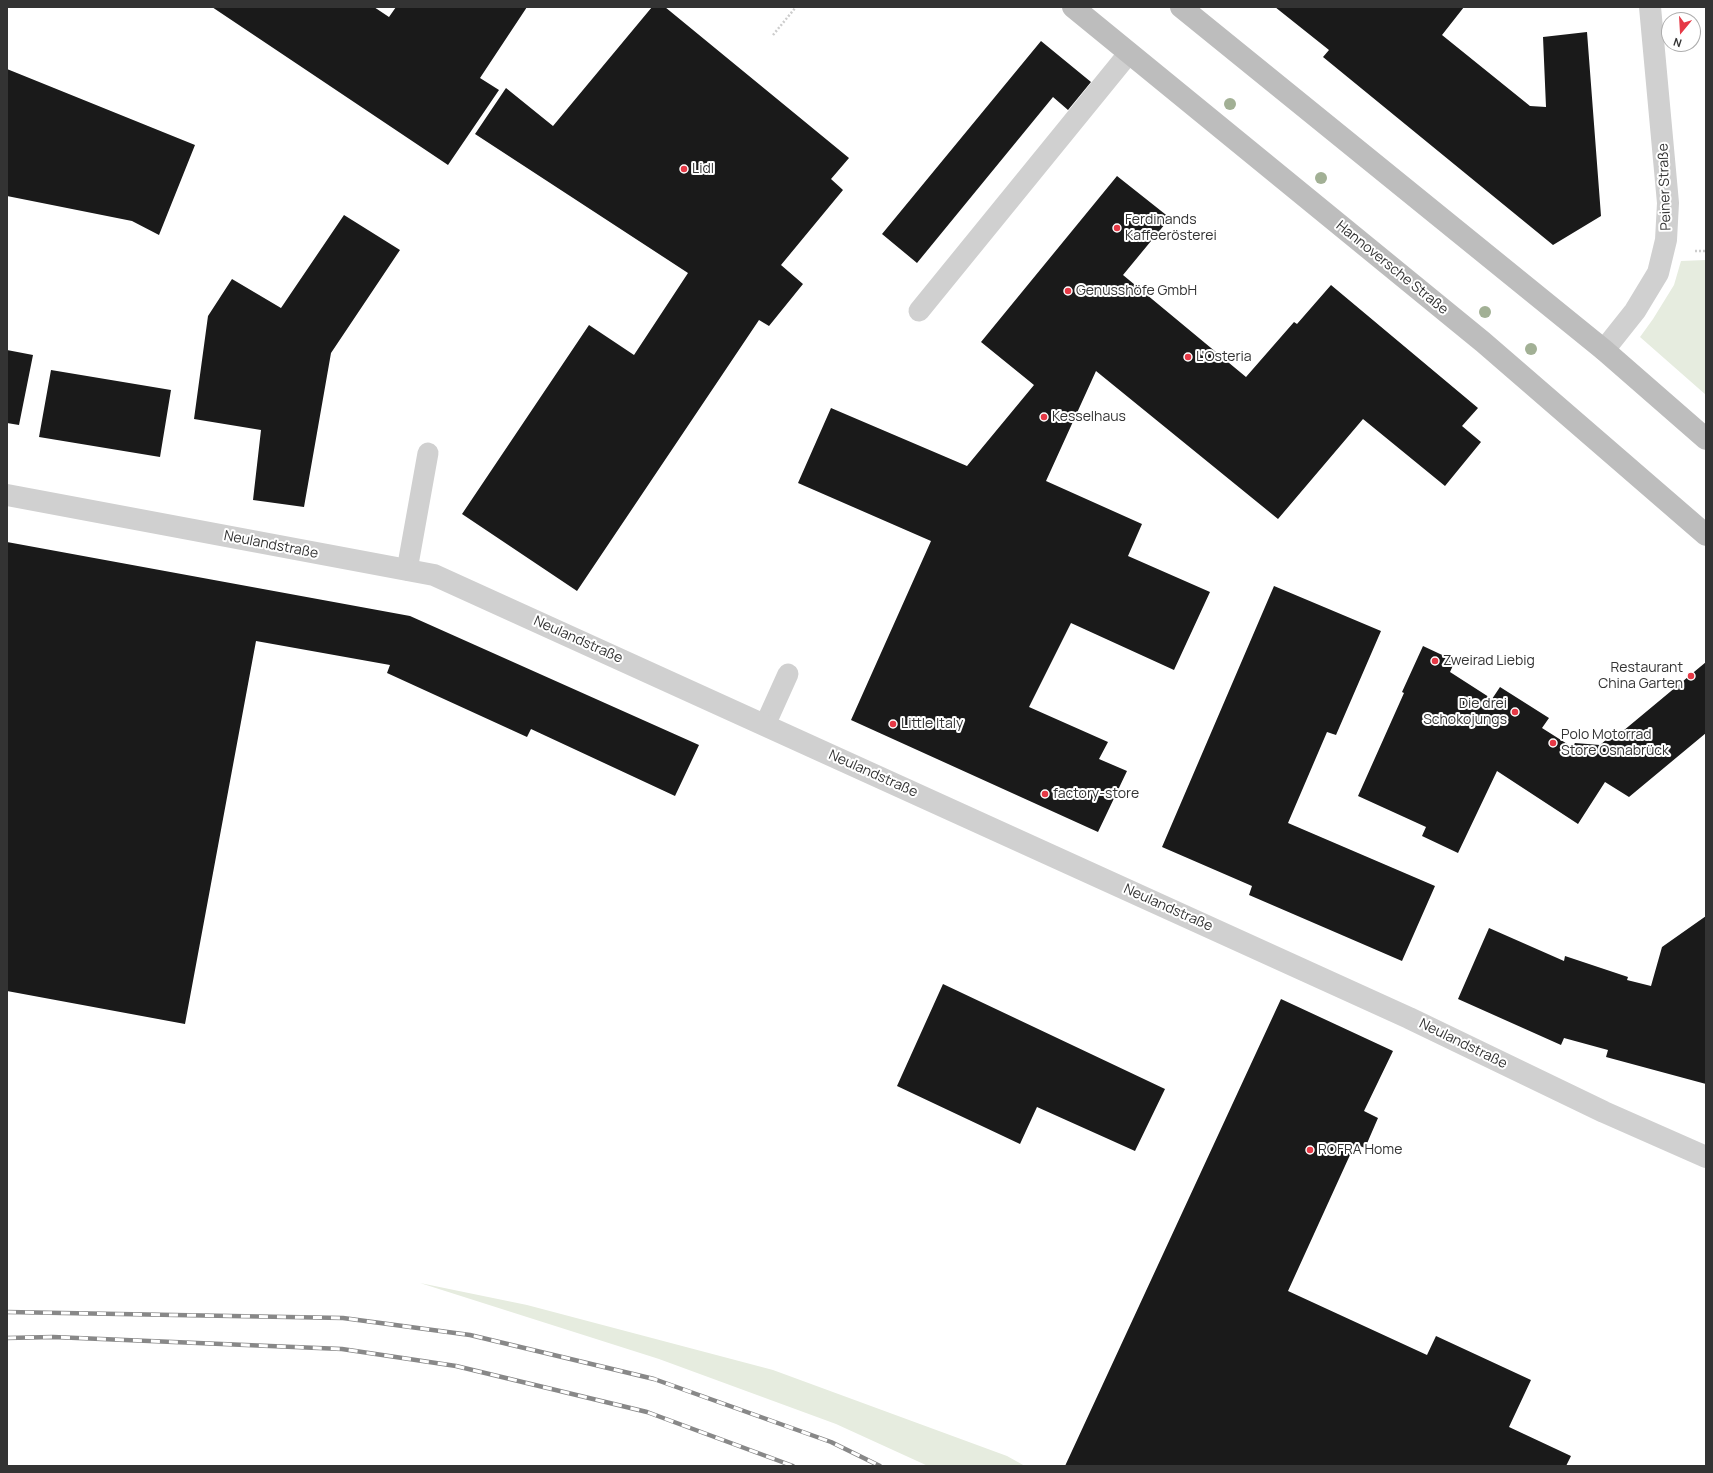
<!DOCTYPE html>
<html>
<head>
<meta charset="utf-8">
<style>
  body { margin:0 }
  #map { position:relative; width:1713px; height:1473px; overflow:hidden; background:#fff; font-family:Manrope,sans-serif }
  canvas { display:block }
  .frame { position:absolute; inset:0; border:8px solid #333; pointer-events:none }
  .north { position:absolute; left:1661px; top:12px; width:40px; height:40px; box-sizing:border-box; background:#fff; border:1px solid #adadad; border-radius:50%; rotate:198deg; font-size:11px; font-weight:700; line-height:16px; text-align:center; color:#333 }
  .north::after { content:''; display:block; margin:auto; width:14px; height:18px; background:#e63946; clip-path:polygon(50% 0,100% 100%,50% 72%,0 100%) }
</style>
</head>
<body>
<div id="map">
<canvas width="1713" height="1473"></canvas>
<div class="frame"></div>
<div class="north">N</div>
</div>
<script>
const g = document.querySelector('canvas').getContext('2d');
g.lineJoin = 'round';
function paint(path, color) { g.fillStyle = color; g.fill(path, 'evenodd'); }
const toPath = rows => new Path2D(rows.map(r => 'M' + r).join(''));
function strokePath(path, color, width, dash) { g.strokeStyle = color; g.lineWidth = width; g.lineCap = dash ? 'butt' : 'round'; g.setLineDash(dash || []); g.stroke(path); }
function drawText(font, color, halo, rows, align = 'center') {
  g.font = font + ' Manrope,sans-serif'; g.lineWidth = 4; g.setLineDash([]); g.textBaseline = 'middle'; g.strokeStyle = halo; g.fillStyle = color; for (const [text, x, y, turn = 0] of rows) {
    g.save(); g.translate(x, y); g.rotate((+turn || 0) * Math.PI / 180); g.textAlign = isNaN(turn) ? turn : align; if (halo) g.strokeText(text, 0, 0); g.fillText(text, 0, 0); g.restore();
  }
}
paint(toPath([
  [1706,260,1706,395,1640,337,1653,319,1674,285,1681,261],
  [420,1283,527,1305,773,1370,1007,1456,1025,1466,928,1466,836,1424,659,1359]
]), '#e6ecdf');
paint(toPath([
  [212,7,374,7,389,17,396,7,527,7,480,78,499,90,448,165],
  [652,7,665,7,849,158,831,179,843,190,781,265,803,284,769,326,759,320,577,591,462,514,589,325,634,355,688,273,475,134,506,88,553,126],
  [1275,7,1464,7,1442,35,1530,106,1546,107,1543,37,1587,32,1601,216,1553,245,1323,57,1329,50],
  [1041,41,1091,82,1068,110,1053,97,917,263,882,234],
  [7,69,195,145,159,235,132,221,7,196],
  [1117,176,1170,218,1123,275,1246,377,1294,322,1297,324,1331,285,1478,408,1462,426,1481,442,1445,486,1363,419,1278,519,1096,371,1046,481,1142,524,1128,556,1210,592,1174,670,1071,623,1029,707,1108,742,1099,759,1127,771,1098,832,851,720,931,541,798,483,831,408,967,466,1034,385,981,342],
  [344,215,400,250,331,353,304,507,253,500,261,430,194,419,208,316,232,279,281,308],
  [7,350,33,355,19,425,7,423],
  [51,370,171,390,160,457,39,437],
  [7,542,410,616,699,745,675,796,531,729,527,737,387,673,390,665,256,641,185,1024,7,991],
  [1274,586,1381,631,1336,735,1327,732,1288,823,1435,886,1402,961,1249,895,1252,886,1162,847],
  [1423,646,1455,661,1450,672,1492,699,1500,687,1549,718,1542,728,1572,747,1575,743,1600,745,1614,733,1617,736,1706,662,1706,733,1629,797,1605,782,1578,824,1497,771,1458,853,1422,836,1426,827,1358,796,1404,693,1402,692],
  [1706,916,1706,1084,1606,1057,1608,1050,1564,1038,1561,1045,1458,999,1489,928,1564,961,1565,956,1628,977,1627,980,1651,986,1662,947],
  [943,984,1165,1089,1135,1151,1037,1107,1020,1144,897,1086],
  [1281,999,1393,1051,1364,1111,1378,1118,1365,1148,1355,1144,1288,1291,1427,1355,1436,1336,1531,1380,1509,1427,1571,1456,1566,1466,1065,1466]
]), '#1a1a1a');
strokePath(toPath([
  [773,35,796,7],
  [1695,251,1706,251]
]), '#cdcdcd', 2.5, [2, 2]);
strokePath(toPath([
  [919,311,1129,53],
  [407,570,428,453],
  [765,725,788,674]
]), '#d0d0d0', 21);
strokePath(toPath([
  [1604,350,1635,311,1658,273,1666,240,1668,203,1650,7],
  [7,495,434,575,1409,1018,1604,1112,1706,1157]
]), '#d0d0d0', 22);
strokePath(toPath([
  [1073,7,1483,342,1706,535],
  [1181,7,1604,350,1706,439]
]), '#bdbdbd', 22);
const rail = toPath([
  [7,1312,343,1318,470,1335,654,1379,831,1442,880,1466],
  [7,1338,53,1337,342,1349,456,1366,647,1412,793,1466]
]);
strokePath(rail, '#888', 4.5);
strokePath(rail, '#fff', 3, [9]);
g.fillStyle = '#a2b095';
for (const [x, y] of [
  [1230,104],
  [1321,178],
  [1485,312],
  [1531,349]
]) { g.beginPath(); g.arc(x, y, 6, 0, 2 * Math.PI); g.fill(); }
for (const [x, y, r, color] of [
  [684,169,4,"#e63946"],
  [1117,228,4,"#e63946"],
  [1068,291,4,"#e63946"],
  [1188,357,4,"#e63946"],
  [1044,417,4,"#e63946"],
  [1435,661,4,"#e63946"],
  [1691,676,4,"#e63946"],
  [1515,712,4,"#e63946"],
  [893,724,4,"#e63946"],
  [1553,743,4,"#e63946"],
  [1045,794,4,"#e63946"],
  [1310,1150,4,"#e63946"]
]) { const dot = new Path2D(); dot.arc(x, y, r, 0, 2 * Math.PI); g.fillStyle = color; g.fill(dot); strokePath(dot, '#fff', 1.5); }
drawText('14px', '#333', '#fff', [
  ["Lidl",692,169],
  ["Ferdinands",1125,220],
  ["Kaffeerösterei",1125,236],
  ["Genusshöfe GmbH",1076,291],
  ["L'Osteria",1196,357],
  ["Kesselhaus",1052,417],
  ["Zweirad Liebig",1443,661],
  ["Restaurant",1683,668,"right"],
  ["China Garten",1683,684,"right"],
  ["Die drei",1507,704,"right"],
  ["Schokojungs",1507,720,"right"],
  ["Little Italy",901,724],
  ["Polo Motorrad",1561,735],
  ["Store Osnabrück",1561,751],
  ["factory-store",1053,794],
  ["ROFRA Home",1318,1150]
], 'left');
drawText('14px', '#333', '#fff', [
  ["Peiner Straße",1665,187,-92],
  ["Hannoversche Straße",1392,268,39],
  ["Neulandstraße",271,545,11],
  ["Neulandstraße",578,640,24],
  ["Neulandstraße",873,774,24],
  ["Neulandstraße",1168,908,24],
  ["Neulandstraße",1463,1044,26]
]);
</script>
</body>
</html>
